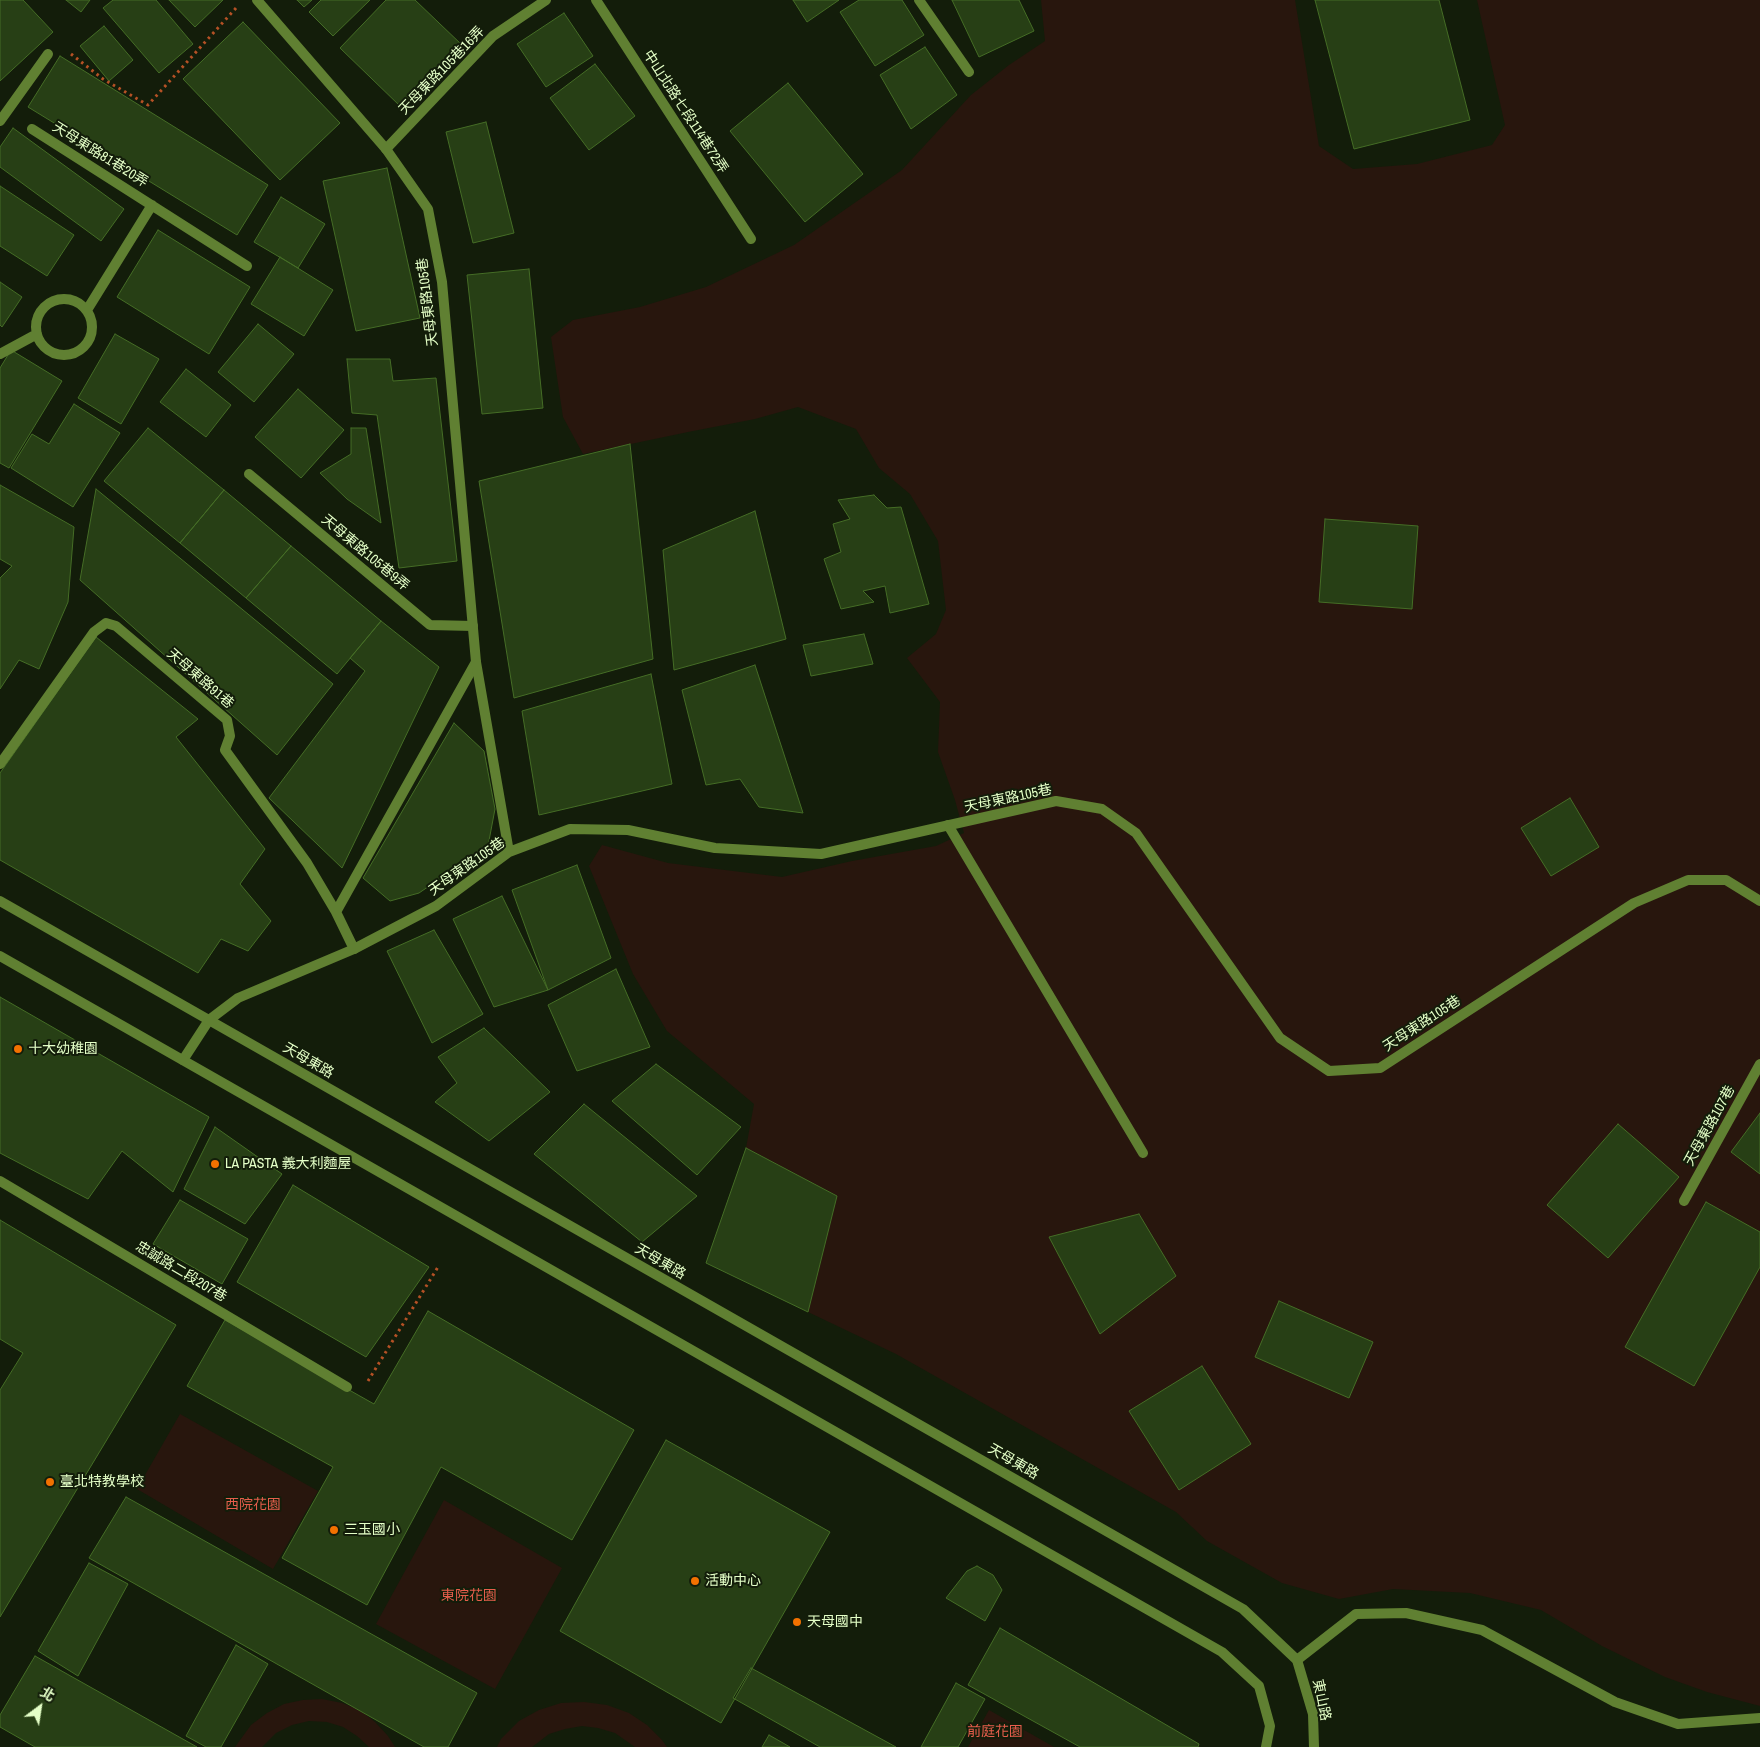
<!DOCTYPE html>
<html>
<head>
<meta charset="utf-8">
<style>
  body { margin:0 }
  #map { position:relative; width:1760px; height:1747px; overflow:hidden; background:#131d0a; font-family:"Archivo Narrow","Noto Sans TC",sans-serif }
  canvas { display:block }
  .north { position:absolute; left:15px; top:1682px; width:50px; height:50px; -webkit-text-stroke:4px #131d0a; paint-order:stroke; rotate:31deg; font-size:14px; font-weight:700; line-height:20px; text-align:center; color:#e4ffc7 }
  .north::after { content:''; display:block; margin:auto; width:18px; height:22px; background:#e4ffc7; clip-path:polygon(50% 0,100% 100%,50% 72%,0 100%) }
</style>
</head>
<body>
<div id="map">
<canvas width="1760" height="1747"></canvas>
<div class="north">北</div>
</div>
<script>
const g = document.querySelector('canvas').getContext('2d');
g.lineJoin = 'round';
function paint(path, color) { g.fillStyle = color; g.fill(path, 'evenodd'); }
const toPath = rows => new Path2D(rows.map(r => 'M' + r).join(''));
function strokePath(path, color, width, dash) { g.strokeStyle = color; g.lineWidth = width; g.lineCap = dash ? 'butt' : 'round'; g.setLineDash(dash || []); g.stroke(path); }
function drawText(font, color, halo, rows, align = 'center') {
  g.font = font + ' "Archivo Narrow","Noto Sans TC",sans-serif'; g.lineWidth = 4; g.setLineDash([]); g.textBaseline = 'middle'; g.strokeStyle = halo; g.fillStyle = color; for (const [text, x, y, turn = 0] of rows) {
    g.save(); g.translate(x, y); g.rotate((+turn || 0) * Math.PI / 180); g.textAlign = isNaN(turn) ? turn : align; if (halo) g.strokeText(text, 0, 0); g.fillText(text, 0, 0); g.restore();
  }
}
paint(toPath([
  [1041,0,1295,0,1319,146,1353,169,1417,164,1492,145,1505,125,1477,0,1760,0,1760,1706,1707,1692,1665,1677,1602,1646,1541,1610,1470,1593,1393,1589,1339,1599,1282,1583,1207,1541,1176,1512,896,1354,808,1312,837,1196,746,1148,754,1104,667,1031,633,974,589,866,602,845,668,863,782,877,852,861,936,846,964,833,955,800,938,752,940,702,907,658,936,634,946,610,938,541,910,494,879,468,856,429,798,407,755,419,688,432,583,454,563,417,551,337,573,320,640,307,706,287,794,245,902,170,971,95,1009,65,1045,41],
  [180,1414,318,1491,273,1569,137,1489],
  [444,1500,562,1568,495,1689,376,1624],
  [322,1699,342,1703,360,1710,375,1722,388,1736,395,1747,369,1747,357,1736,343,1727,327,1722,309,1721,292,1725,276,1733,262,1747,235,1747,251,1725,267,1713,284,1704,303,1700],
  [584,1702,607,1705,629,1713,647,1725,662,1740,667,1747,635,1747,615,1733,598,1728,582,1726,565,1729,549,1734,532,1747,497,1747,501,1739,519,1721,539,1710,561,1703],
  [989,1710,1054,1747,968,1747]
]), '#28160d');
const building = toPath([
  [0,0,23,0,53,32,0,81,0,0],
  [66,0,90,0,81,12,66,0],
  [113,0,156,0,193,44,159,73,103,8,113,0],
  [169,0,223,0,195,27,169,0],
  [297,0,312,0,304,7,297,0],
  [321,0,370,0,333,36,309,12,321,0],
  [386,0,415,0,462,45,401,107,340,48,386,0],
  [793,0,839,0,807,22,793,0],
  [859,0,902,0,924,35,875,66,840,12,859,0],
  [952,0,1019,0,1034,31,979,57,952,0],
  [1315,0,1439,0,1470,120,1354,149,1315,0],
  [564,13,593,56,546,87,517,44,564,13],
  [243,22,340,123,280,180,183,79,243,22],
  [104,26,133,60,109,81,80,46,104,26],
  [925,47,957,95,911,129,880,75,925,47],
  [60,56,268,185,237,235,28,107,60,56],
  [595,64,635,116,589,150,550,98,595,64],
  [788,83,863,174,805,222,730,131,788,83],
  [486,122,514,233,473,243,446,132,486,122],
  [13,128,124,209,101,241,0,167,0,147,13,128],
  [387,168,420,318,356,331,323,181,387,168],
  [0,186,74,235,47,276,0,246,0,186],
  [281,197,325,224,298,268,254,242,281,197],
  [158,230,250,287,209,354,117,297,158,230],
  [280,257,333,290,304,336,251,304,280,257],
  [529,269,543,408,482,414,467,275,529,269],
  [0,282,22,297,2,327,0,325,0,282],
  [258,324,294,354,254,402,218,372,258,324],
  [115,334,159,359,121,424,78,398,115,334],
  [11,350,62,381,9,468,0,463,0,368,11,350],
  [347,359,390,359,393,381,436,378,457,561,399,568,377,415,352,413,347,359],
  [186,369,231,405,206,437,160,402,186,369],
  [298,389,344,430,301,478,255,437,298,389],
  [74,404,120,433,73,507,11,468,32,434,49,444,74,404],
  [148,428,224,490,180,543,104,481,148,428],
  [351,428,366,428,381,523,347,499,320,473,351,454,351,428],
  [630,444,653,659,514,698,479,481,630,444],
  [0,485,74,527,68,602,39,669,19,660,0,689,0,578,12,566,0,559,0,485],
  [96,489,333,684,277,755,80,580,96,489],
  [224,490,291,546,246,598,180,543,224,490],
  [874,495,887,508,901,507,929,604,890,613,885,586,863,591,874,602,841,609,824,559,841,552,833,524,850,519,838,500,874,495],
  [755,511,786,639,674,670,663,550,755,511],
  [1325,519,1418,526,1412,609,1319,602,1325,519],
  [291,546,381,621,337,674,246,598,291,546],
  [381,621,439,667,342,868,269,798,365,671,350,658,381,621],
  [864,634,873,664,811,676,803,645,864,634],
  [96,637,198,719,176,737,265,849,240,884,271,921,248,951,221,939,198,973,0,860,0,773,96,637],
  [755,665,803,813,759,807,740,779,706,785,682,690,755,665],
  [651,674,672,784,539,815,522,711,651,674],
  [454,723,484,751,495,809,488,846,419,893,390,901,363,878,454,723],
  [1570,798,1599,847,1551,876,1521,828,1570,798],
  [577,865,611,958,548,990,512,890,577,865],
  [502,896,548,990,494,1007,453,919,502,896],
  [434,930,483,1014,432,1043,387,951,434,930],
  [616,969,650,1047,577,1071,548,1005,616,969],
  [0,997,209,1117,173,1192,122,1151,88,1199,0,1153,0,997],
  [484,1028,550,1092,489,1141,435,1102,457,1083,438,1057,484,1028],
  [656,1064,741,1127,697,1175,612,1101,656,1064],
  [584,1104,697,1196,642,1242,534,1154,584,1104],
  [1760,1113,1760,1174,1731,1152,1760,1113],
  [1618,1124,1679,1177,1608,1258,1547,1205,1618,1124],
  [215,1127,282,1174,245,1224,184,1189,215,1127],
  [746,1148,837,1196,808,1312,706,1263,746,1148],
  [293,1185,429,1267,366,1357,237,1282,293,1185],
  [180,1200,248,1239,222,1284,153,1244,180,1200],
  [1706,1202,1760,1232,1760,1267,1694,1386,1625,1347,1706,1202],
  [1139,1214,1176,1276,1100,1334,1049,1237,1139,1214],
  [0,1220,176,1325,0,1617,0,1390,23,1353,0,1339,0,1220],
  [1279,1301,1373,1342,1349,1398,1255,1357,1279,1301],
  [428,1311,634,1430,572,1540,441,1467,367,1605,282,1558,333,1467,187,1386,225,1320,374,1404,428,1311],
  [1202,1366,1251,1444,1179,1490,1129,1411,1202,1366],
  [666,1440,830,1532,721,1723,560,1631,666,1440],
  [126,1497,477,1693,448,1747,424,1747,89,1558,126,1497],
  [89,1563,128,1584,78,1676,38,1651,89,1563],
  [977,1566,993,1575,1002,1590,985,1621,946,1598,967,1571,977,1566],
  [1000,1628,1199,1744,1198,1747,1080,1747,968,1685,1000,1628],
  [236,1645,268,1664,221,1747,206,1747,186,1736,236,1645],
  [35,1656,197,1747,35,1747,0,1727,0,1715,35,1656],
  [751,1668,896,1747,820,1747,733,1698,751,1668],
  [956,1683,985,1699,958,1747,921,1747,956,1683],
  [769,1735,790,1747,762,1747,769,1735]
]);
paint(building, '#273f15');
strokePath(building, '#456d26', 1);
strokePath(toPath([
  [71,54,103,79,148,105,236,8],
  [368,1381,438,1267]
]), '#b55125', 3, [2.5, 4]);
strokePath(toPath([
  [0,121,48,54],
  [32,129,247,266],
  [386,149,493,36,546,0],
  '36 327a28 28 0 1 1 56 0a28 28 0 1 1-56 0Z',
  [87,310,152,205],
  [0,354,37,334],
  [249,474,430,625,473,626],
  [0,764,94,632,106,623,116,626,227,720,230,736,225,750,307,863,336,912,354,949],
  [948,825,1143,1153],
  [336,912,476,662],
  [0,1181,347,1387],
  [1684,1201,1760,1064]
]), '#608032', 10);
strokePath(toPath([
  [257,0,386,149,428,209,442,282,476,662,509,852],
  [596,0,751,239],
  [919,0,969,72],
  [183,1060,209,1020,238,998,354,949,436,906,509,852,570,829,628,830,715,848,821,854,1056,801,1102,809,1136,833,1280,1038,1329,1071,1380,1068,1634,903,1688,880,1726,880,1760,901],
  [1297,1660,1356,1614,1406,1613,1482,1630,1615,1702,1678,1724,1760,1718]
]), '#608032', 10);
strokePath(toPath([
  [0,901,1243,1609,1297,1660,1313,1714,1314,1747],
  [0,956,1222,1652,1259,1686,1270,1726,1266,1747]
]), '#608032', 10);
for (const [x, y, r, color] of [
  [18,1049,5,"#f27100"],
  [215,1164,5,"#f27100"],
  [50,1482,5,"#f27100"],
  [334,1530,5,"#f27100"],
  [695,1581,5,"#f27100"],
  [797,1622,5,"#f27100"]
]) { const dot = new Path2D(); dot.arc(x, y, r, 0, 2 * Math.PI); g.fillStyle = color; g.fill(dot); strokePath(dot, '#131d0a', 2); }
drawText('14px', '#e4ffc7', '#131d0a', [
  ["天母東路105巷16弄",442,71,-46],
  ["中山北路七段114巷72弄",685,112,57],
  ["天母東路81巷20弄",100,155,32],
  ["天母東路105巷",428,302,-97],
  ["天母東路105巷9弄",365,553,40],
  ["天母東路91巷",200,679,41],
  ["天母東路105巷",1008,799,-12],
  ["天母東路105巷",467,867,-35],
  ["天母東路105巷",1422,1024,-33],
  ["天母東路",308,1061,30],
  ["天母東路107巷",1710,1126,-61],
  ["天母東路",660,1262,30],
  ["忠誠路二段207巷",181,1272,31],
  ["天母東路",1013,1462,30],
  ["東山路",1321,1700,78]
]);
drawText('14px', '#e4ffc7', '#131d0a', [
  ["十大幼稚園",28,1049],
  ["LA PASTA 義大利麵屋",225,1164],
  ["臺北特教學校",60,1482],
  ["三玉國小",344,1530],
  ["活動中心",705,1581],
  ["天母國中",807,1622]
], 'left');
drawText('14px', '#e65e4c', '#131d0a', [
  ["西院花園",253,1505],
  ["東院花園",469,1596],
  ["前庭花園",995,1732]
]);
</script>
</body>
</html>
